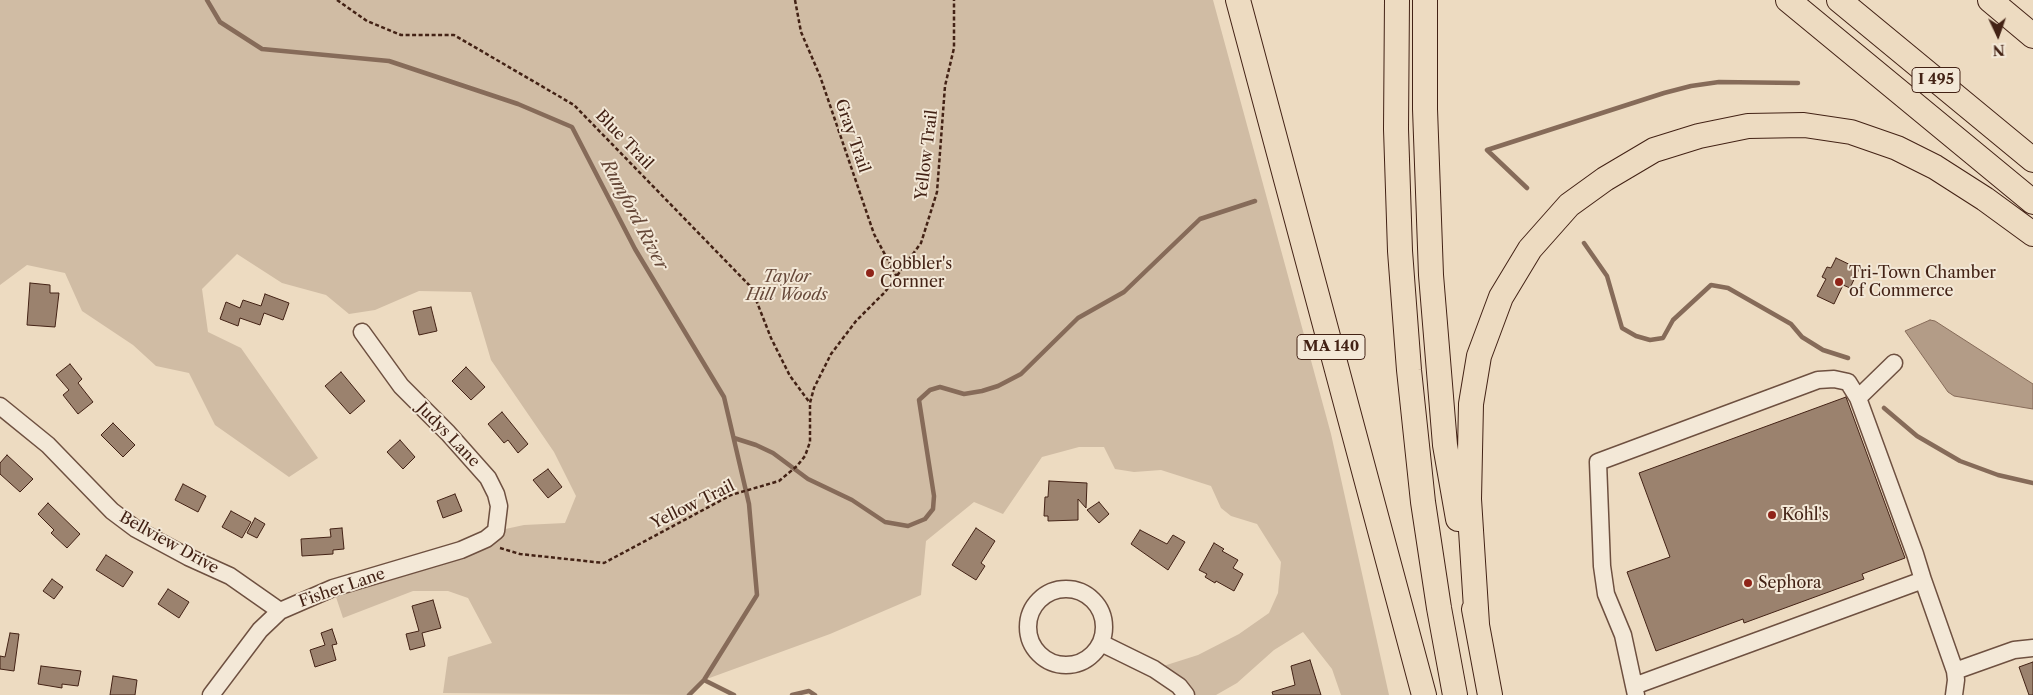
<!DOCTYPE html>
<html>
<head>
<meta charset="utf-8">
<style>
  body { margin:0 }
  #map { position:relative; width:2033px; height:695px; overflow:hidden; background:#eddbc1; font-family:"Libre Caslon Text",serif }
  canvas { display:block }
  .north { position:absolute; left:1973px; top:10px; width:50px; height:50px; -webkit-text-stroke:4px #f3e8d7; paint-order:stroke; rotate:177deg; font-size:14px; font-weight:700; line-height:20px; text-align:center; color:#432215 }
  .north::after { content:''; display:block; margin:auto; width:18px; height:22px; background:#432215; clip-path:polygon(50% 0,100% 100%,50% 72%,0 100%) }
</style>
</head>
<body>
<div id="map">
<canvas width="2033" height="695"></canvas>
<div class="north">N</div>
</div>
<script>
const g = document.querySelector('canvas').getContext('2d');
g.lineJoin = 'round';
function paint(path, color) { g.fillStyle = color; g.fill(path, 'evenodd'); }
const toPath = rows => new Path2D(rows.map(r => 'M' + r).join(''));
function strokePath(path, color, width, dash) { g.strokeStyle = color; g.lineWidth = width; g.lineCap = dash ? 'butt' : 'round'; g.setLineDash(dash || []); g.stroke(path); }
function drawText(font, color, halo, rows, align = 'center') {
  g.font = font + ' "Libre Caslon Text",serif'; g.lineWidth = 4; g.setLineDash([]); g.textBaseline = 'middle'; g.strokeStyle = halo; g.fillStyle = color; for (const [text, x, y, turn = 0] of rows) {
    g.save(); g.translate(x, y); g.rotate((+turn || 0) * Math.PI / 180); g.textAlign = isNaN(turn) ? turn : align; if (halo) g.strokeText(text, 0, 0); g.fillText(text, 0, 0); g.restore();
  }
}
paint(toPath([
  [0,0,1213,0,1331,434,1389,695,1341,695,1332,669,1303,632,1274,650,1237,683,1216,695,1186,695,1154,669,1198,655,1239,634,1269,613,1278,593,1281,562,1257,524,1231,516,1221,508,1211,486,1161,470,1134,472,1115,469,1104,447,1079,447,1042,457,1003,514,974,502,926,541,921,595,830,634,704,680,689,695,443,693,448,657,492,643,468,598,448,591,413,591,343,618,333,588,496,531,524,525,565,523,576,496,554,452,491,360,471,292,419,291,375,310,349,314,326,295,282,283,237,254,202,289,208,332,241,348,318,458,289,477,215,425,189,373,156,366,133,345,82,311,65,273,27,265,0,285]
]), '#d0bca4');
const water = toPath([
  [1930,320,1935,321,2033,384,2033,409,1966,398,1954,396,1948,392,1905,331,1930,320]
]);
paint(water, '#b39c87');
strokePath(water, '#866b59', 1);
strokePath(toPath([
  [207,0,220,22,262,49,389,61,518,104,572,127,635,249,724,397,749,504,757,595,704,680,689,695],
  [1527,188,1487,150,1664,93,1691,86,1719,82,1798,83],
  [1584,243,1607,276,1622,328,1636,336,1650,340,1663,338,1673,320,1711,285,1728,288,1791,324,1802,337,1823,350,1848,358],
  [1884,408,1917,436,1960,461,1998,475,2033,483],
  [734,438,756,445,773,453,808,479,852,500,885,522,908,526,925,519,933,509,934,496,919,400,930,390,940,387,964,394,982,391,998,386,1021,374,1078,318,1124,292,1200,219,1255,201],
  [704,680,734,695],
  [792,695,809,691,815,695]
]), '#866b59', 4.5);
const building = toPath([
  [1836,258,1859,269,1850,288,1843,285,1834,304,1817,296,1826,279,1822,277,1827,267,1831,268,1836,258],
  [30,283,50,285,50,293,59,293,55,327,27,325,30,283],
  [265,294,289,303,283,320,264,313,260,325,240,318,238,326,220,319,226,302,240,308,243,300,261,306,265,294],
  [431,307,437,331,419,335,413,311,431,307],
  [70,364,82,379,78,383,93,402,78,414,63,395,69,390,56,375,70,364],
  [466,367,485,387,471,400,452,381,466,367],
  [341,372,365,401,350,414,325,386,341,372],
  [1846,397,1905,558,1862,574,1864,579,1744,623,1743,619,1656,651,1627,572,1670,557,1639,473,1846,397],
  [502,412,528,444,518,453,508,440,504,443,488,424,502,412],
  [113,423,135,445,123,457,101,435,113,423],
  [400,440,415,457,403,469,387,452,400,440],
  [7,455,33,479,20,492,0,474,0,463,7,455],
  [548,469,562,487,548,498,533,480,548,469],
  [1049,481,1087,483,1086,508,1078,499,1078,520,1048,521,1048,516,1044,516,1045,497,1048,497,1049,481],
  [183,484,206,496,198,512,175,500,183,484],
  [455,494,462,511,443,518,437,501,455,494],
  [1099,502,1109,514,1099,523,1087,510,1099,502],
  [48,503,80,534,67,548,51,533,54,530,38,514,48,503],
  [231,511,251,522,242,538,222,527,231,511],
  [255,518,265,524,257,538,247,533,255,518],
  [342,528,344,549,333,550,333,554,302,556,301,539,331,537,330,529,342,528],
  [976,528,995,541,981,563,985,566,976,580,952,565,976,528],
  [1140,530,1167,544,1173,535,1185,542,1168,570,1131,544,1140,530],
  [1214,543,1224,549,1222,551,1238,560,1233,568,1243,574,1234,591,1216,581,1215,583,1205,577,1207,574,1199,570,1214,543],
  [106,555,133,572,123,587,96,570,106,555],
  [52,579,63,587,54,599,43,591,52,579],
  [168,589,189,602,179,618,158,604,168,589],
  [433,600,441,628,422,633,425,646,410,650,406,634,419,631,412,606,433,600],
  [332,629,337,644,332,645,336,660,315,667,310,650,325,645,321,633,332,629],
  [10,633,19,634,14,671,0,669,0,656,5,657,10,633],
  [1310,660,1321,695,1273,695,1272,692,1295,685,1291,666,1310,660],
  [2033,662,2033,695,2029,695,2019,667,2033,662],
  [41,666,81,671,78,686,62,684,62,688,38,684,41,666],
  [113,676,137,680,135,695,110,695,113,676]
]);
paint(building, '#9b826e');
strokePath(building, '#432215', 1);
const minor = toPath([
  [1858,398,1894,363],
  [0,406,48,445,112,511,136,529,188,557,230,576,280,611],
  '1028 627a38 38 0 1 1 76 0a38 38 0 1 1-76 0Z',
  [1101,643,1154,669,1179,686,1186,695],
  [1955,671,2014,650,2033,648],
  [1634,686,1623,635,1606,594,1602,566,1598,462,1818,380,1834,379,1848,382,1858,398,1915,554,1923,580],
  [211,695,260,630,280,611,333,588,461,550,486,539,496,531,499,506,496,494,488,478,448,433,401,386,362,332],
  [1636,695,1634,686,1923,580,1955,671,1956,680,1954,695]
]);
const highway = toPath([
  [1238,0,1424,695],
  [1397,0,1396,129,1400,251,1409,370,1423,502,1439,608,1455,695],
  [1425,0,1425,109,1431,275,1445,445,1458,519],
  [1788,0,2033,202],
  [1839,0,2033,160],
  [1990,0,2033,36],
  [1474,609,1490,695],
  [1477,624,1469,499,1471,404,1479,356,1501,297,1530,249,1569,205,1605,179,1654,150,1699,136,1748,126,1804,125,1851,132,1897,148,1935,167,1985,199,2033,234]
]);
strokePath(minor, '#6e5040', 19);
strokePath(highway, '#432215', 26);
strokePath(toPath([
  [337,0,367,21,401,35,454,35,574,105,751,287,771,338,790,376,810,403],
  [795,0,801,32,820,76,874,234,897,277],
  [500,548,520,554,604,563,731,495,779,481,797,466,805,456,810,442,810,403,814,388,831,354,856,321,885,292,921,243,937,192,945,86,954,48,954,0]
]), '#432215', 2.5, [4, 2.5]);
strokePath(minor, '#f3e8d7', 16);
strokePath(highway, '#eddbc1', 24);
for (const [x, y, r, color] of [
  [870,273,5,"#8f2418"],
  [1839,282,5,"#8f2418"],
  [1772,515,5,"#8f2418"],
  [1748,583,5,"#8f2418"]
]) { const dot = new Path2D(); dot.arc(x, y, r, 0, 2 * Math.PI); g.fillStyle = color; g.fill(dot); strokePath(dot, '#f3e8d7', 2); }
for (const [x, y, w] of [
  [1936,80,48],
  [1331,347,68]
]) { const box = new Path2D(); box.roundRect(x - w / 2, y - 12.5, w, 25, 4); g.fillStyle = '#f3e8d7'; g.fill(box); strokePath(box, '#432215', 1); }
drawText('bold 15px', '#432215', null, [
  ["I 495",1936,80],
  ["MA 140",1331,347]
]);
drawText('16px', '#432215', '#f3e8d7', [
  ["Gray Trail",852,136,71],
  ["Blue Trail",624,140,46],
  ["Yellow Trail",927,155,-83],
  ["Judys Lane",448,435,46],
  ["Yellow Trail",693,505,-26],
  ["Bellview Drive",169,543,29],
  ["Fisher Lane",342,588,-19]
]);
drawText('16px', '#432215', '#f3e8d7', [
  ["Cobbler's",880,264],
  ["Cornner",880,282],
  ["Tri-Town Chamber",1849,273],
  ["of Commerce",1849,291],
  ["Kohl's",1782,515],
  ["Sephora",1758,583]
], 'left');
drawText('italic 16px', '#664839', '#f3e8d7', [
  ["Taylor",787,277],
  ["Hill Woods",787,295]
]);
drawText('italic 18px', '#654737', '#f3e8d7', [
  ["Rumford River",634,215,62]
]);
</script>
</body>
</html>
